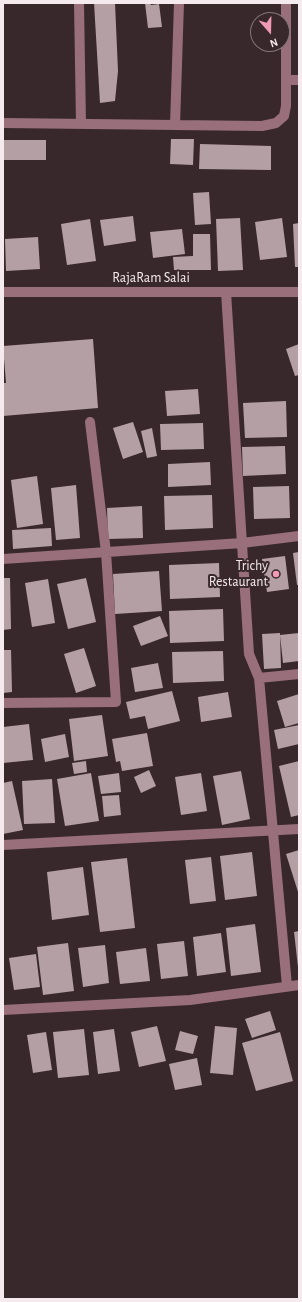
<!DOCTYPE html>
<html>
<head>
<meta charset="utf-8">
<style>
  body { margin:0 }
  #map { position:relative; width:302px; height:1302px; overflow:hidden; background:#38282c; font-family:"Alegreya Sans",sans-serif }
  canvas { display:block }
  .frame { position:absolute; inset:0; border:4px solid #f5eaed; pointer-events:none }
  .north { position:absolute; left:250px; top:12px; width:40px; height:40px; box-sizing:border-box; background:#38282c; border:1px solid #847679; border-radius:50%; rotate:160deg; font-size:11px; font-weight:700; line-height:16px; text-align:center; color:#f5eaed }
  .north::after { content:''; display:block; margin:auto; width:14px; height:18px; background:#f09ab6; clip-path:polygon(50% 0,100% 100%,50% 72%,0 100%) }
</style>
</head>
<body>
<div id="map">
<canvas width="302" height="1302"></canvas>
<div class="frame"></div>
<div class="north">N</div>
</div>
<script>
const g = document.querySelector('canvas').getContext('2d');
g.lineJoin = 'round';
function paint(path, color) { g.fillStyle = color; g.fill(path, 'evenodd'); }
const toPath = rows => new Path2D(rows.map(r => 'M' + r).join(''));
function strokePath(path, color, width, dash) { g.strokeStyle = color; g.lineWidth = width; g.lineCap = dash ? 'butt' : 'round'; g.setLineDash(dash || []); g.stroke(path); }
function drawText(font, color, halo, rows, align = 'center') {
  g.font = font + ' "Alegreya Sans",sans-serif'; g.lineWidth = 4; g.setLineDash([]); g.textBaseline = 'middle'; g.strokeStyle = halo; g.fillStyle = color; for (const [text, x, y, turn = 0] of rows) {
    g.save(); g.translate(x, y); g.rotate((+turn || 0) * Math.PI / 180); g.textAlign = isNaN(turn) ? turn : align; if (halo) g.strokeText(text, 0, 0); g.fillText(text, 0, 0); g.restore();
  }
}
paint(toPath([
  [94,3,115,3,118,71,115,101,100,103],
  [145,3,150,3,151,5,159,4,162,27,148,28],
  [171,139,194,139,193,165,170,164],
  [3,140,46,140,46,160,3,160],
  [200,144,271,146,271,170,199,169],
  [209,192,211,224,195,225,193,193],
  [133,216,136,241,104,246,100,220],
  [240,218,243,270,218,271,216,219],
  [282,218,287,257,260,260,255,222],
  [90,219,96,261,67,265,61,224],
  [299,223,299,267,295,267,293,224],
  [182,229,185,254,153,258,150,232],
  [193,234,210,234,211,270,174,270,173,257,193,256],
  [38,237,40,269,6,271,5,239],
  [93,339,98,408,3,416,3,383,6,383,3,346],
  [299,344,299,375,295,376,286,349],
  [198,389,200,414,167,416,165,391],
  [286,401,287,437,245,438,243,403],
  [133,422,143,452,123,459,113,428],
  [203,423,204,449,161,450,160,424],
  [152,428,157,456,147,458,141,431],
  [285,446,286,474,243,476,242,447],
  [210,462,211,485,168,487,168,464],
  [37,476,43,524,17,528,11,480],
  [76,485,80,538,56,540,51,488],
  [289,486,290,518,254,519,253,487],
  [212,495,213,528,165,530,164,496],
  [142,506,143,538,108,539,107,508],
  [51,528,52,546,13,549,12,530],
  [299,552,299,585,297,585,293,553],
  [285,556,289,589,267,592,262,559],
  [219,563,220,597,170,599,169,565],
  [159,571,162,611,115,614,113,574],
  [3,578,10,578,11,629,3,630],
  [86,578,96,622,68,629,57,584],
  [48,579,55,623,32,627,25,583],
  [223,609,224,641,170,643,169,611],
  [160,616,168,636,141,646,133,626],
  [280,633,281,668,264,669,262,634],
  [299,633,299,661,283,663,280,635],
  [84,648,96,686,76,693,64,654],
  [3,650,11,650,12,692,3,693],
  [223,651,224,681,173,683,172,652],
  [158,663,163,688,135,692,131,668],
  [172,691,180,721,148,729,145,716,130,719,126,702],
  [228,692,232,717,201,722,198,697],
  [299,694,299,723,285,727,277,701],
  [102,715,108,756,74,761,69,719],
  [29,724,33,760,3,763,3,727],
  [299,725,299,744,278,749,274,730],
  [147,733,153,766,122,771,120,761,116,762,112,739],
  [65,734,69,757,45,762,41,739],
  [86,761,87,772,74,774,72,763],
  [299,761,299,815,291,817,279,766],
  [149,770,156,786,141,793,134,777],
  [241,771,250,819,222,825,213,776],
  [91,773,99,821,65,826,57,779],
  [119,773,121,792,101,794,98,776],
  [201,773,207,811,181,815,175,777],
  [52,779,55,823,24,824,22,781],
  [12,781,23,830,3,834,3,783],
  [119,795,121,815,104,817,102,796],
  [299,850,299,895,286,854],
  [252,852,257,896,225,900,220,856],
  [211,857,216,901,190,904,185,860],
  [127,858,135,928,100,932,91,862],
  [83,867,89,915,52,920,47,872],
  [255,924,261,972,231,976,226,928],
  [299,931,299,967,298,967,294,932],
  [221,933,226,972,197,976,193,937],
  [184,941,188,976,161,979,157,944],
  [68,943,74,991,43,995,37,947],
  [105,945,109,983,83,987,78,948],
  [146,948,150,981,120,984,116,952],
  [36,954,40,987,14,990,9,958],
  [270,1011,276,1030,252,1038,245,1019],
  [157,1026,166,1061,139,1067,131,1032],
  [215,1026,237,1028,233,1075,210,1073],
  [84,1029,89,1075,58,1078,53,1032],
  [114,1029,120,1071,98,1074,93,1032],
  [180,1031,198,1036,193,1054,175,1050],
  [46,1032,52,1070,33,1073,27,1035],
  [280,1032,293,1081,256,1091,242,1043],
  [197,1058,202,1085,175,1090,169,1064]
]), '#b49fa5');
strokePath(toPath([
  [79,3,81,124],
  [286,80,299,80],
  [3,123,262,126,276,123,284,116,286,106,286,3],
  [175,125,179,3],
  [3,292,299,292],
  [226,292,249,654,259,678],
  [3,559,242,543,299,536],
  [3,703,116,702,106,552,90,422],
  [3,845,299,829],
  [287,986,259,678,299,674],
  [3,1010,190,1000,299,985]
]), '#986f7b', 10);
for (const [x, y, r, color] of [
  [276,574,4,"#f09ab6"]
]) { const dot = new Path2D(); dot.arc(x, y, r, 0, 2 * Math.PI); g.fillStyle = color; g.fill(dot); strokePath(dot, '#38282c', 1.5); }
drawText('14px', '#f5eaed', '#38282c', [
  ["RajaRam Salai",151,278]
]);
drawText('14px', '#f5eaed', '#38282c', [
  ["Trichy",268,566],
  ["Restaurant",268,582]
], 'right');
</script>
</body>
</html>
